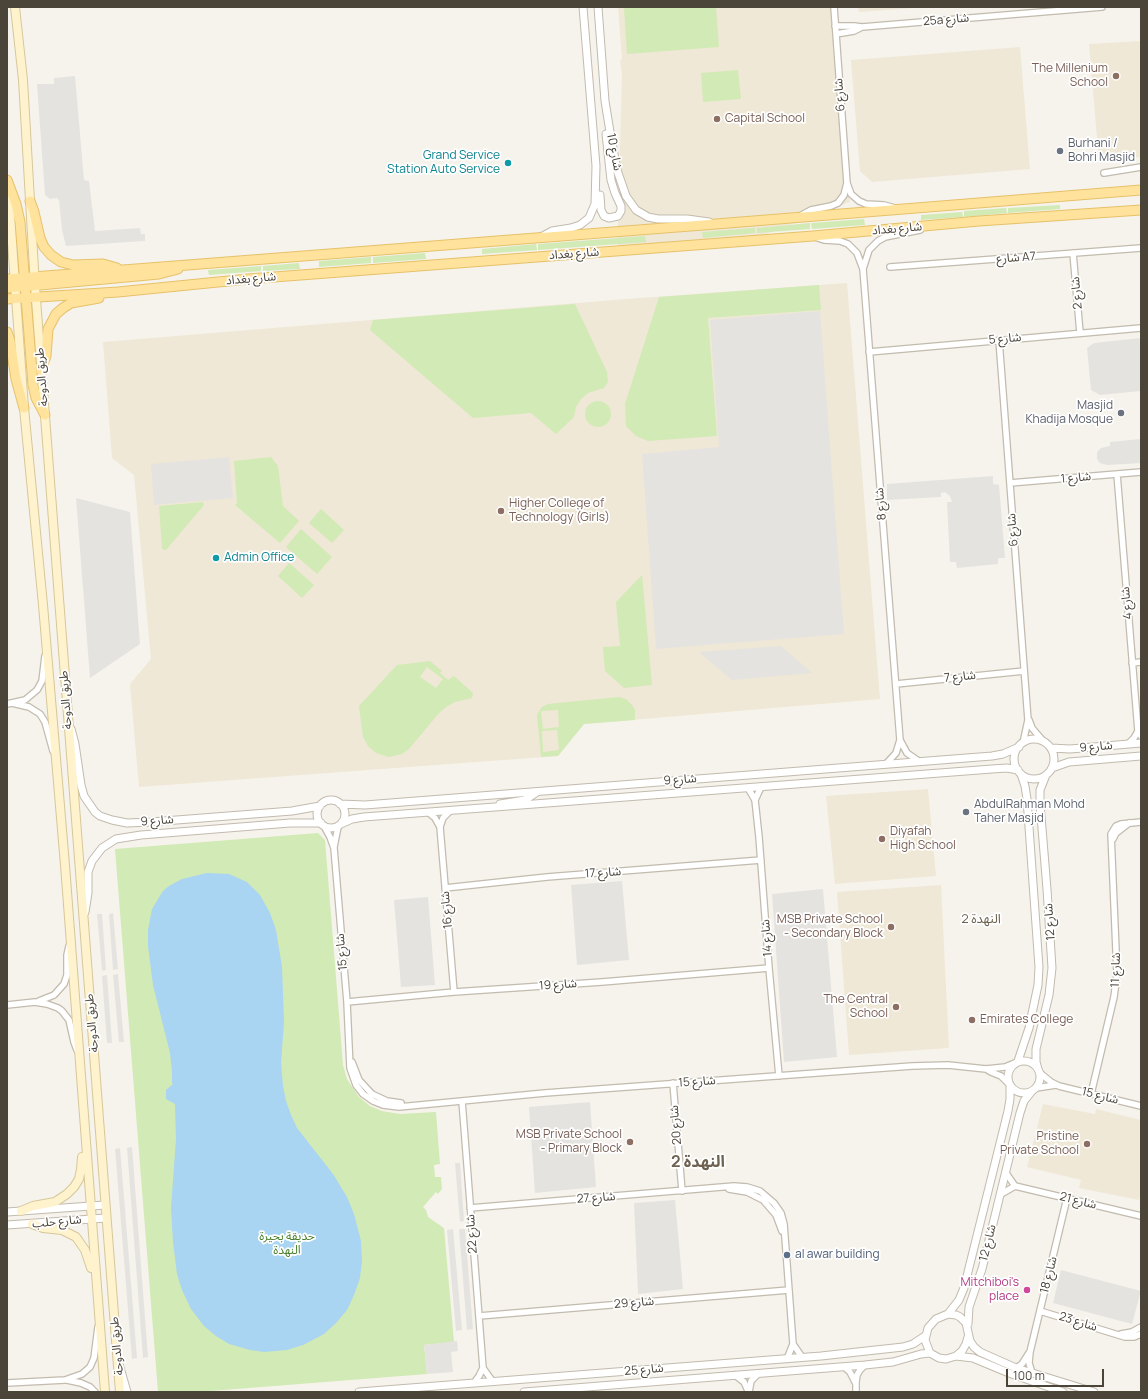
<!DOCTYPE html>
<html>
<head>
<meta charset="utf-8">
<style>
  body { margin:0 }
  #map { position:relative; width:1148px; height:1399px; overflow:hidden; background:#f6f3ec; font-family:Manrope,sans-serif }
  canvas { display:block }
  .frame { position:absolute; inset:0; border:8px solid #4b4439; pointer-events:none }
  .scale { position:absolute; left:1006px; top:1369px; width:98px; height:18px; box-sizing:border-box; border:2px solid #4b4439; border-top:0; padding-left:5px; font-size:12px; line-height:14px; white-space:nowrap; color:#4b4439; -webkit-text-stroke:3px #fff; paint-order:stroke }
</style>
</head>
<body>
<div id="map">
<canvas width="1148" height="1399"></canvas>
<div class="frame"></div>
<div class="scale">100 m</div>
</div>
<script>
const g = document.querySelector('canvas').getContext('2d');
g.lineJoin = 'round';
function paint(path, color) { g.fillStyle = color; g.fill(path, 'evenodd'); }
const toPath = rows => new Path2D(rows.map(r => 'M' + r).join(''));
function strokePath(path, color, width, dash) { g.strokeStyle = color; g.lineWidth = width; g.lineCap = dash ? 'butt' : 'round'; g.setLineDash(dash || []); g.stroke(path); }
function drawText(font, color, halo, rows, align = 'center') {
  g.font = font + ' Manrope,"Noto Sans Arabic",sans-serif'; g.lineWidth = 3.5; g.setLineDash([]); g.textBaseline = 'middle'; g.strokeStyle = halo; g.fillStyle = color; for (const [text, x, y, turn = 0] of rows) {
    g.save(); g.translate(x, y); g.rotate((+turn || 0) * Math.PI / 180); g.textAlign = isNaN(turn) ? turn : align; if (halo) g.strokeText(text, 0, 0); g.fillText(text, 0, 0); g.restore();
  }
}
paint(toPath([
  [618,7,834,7,850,202,745,242,617,252,622,74,620,60,622,59],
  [858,7,928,7,859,12],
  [1141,41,1141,157,1099,161,1089,44],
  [1020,47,1030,169,872,182,860,171,851,60],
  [847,283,880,699,584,724,558,756,139,787,130,684,151,659,134,475,112,458,103,342,626,299],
  [928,789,936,876,835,884,826,796],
  [941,885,949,1048,849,1055,837,892],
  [1043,1104,1095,1114,1096,1109,1141,1120,1141,1191,1139,1200,1079,1188,1081,1180,1027,1167]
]), '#efe8d6');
paint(toPath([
  [624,7,716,7,719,47,627,54],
  [738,70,741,99,703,102,701,73],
  [1060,205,1060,209,1008,213,1008,208],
  [1006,208,1007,213,964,217,964,211],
  [962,212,963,217,921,220,921,215],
  [864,219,865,225,812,229,811,223],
  [810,223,810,229,757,233,757,228],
  [755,228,755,233,703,238,702,232],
  [645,236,646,242,538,250,538,244],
  [536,244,537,250,482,254,482,249],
  [425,253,426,259,373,263,373,257],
  [371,257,371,263,319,267,319,261],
  [299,263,300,269,263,271,263,266],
  [261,266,261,271,209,275,208,270],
  [819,285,821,310,708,318,717,436,648,441,636,436,626,426,625,404,659,297],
  [575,304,607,372,608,382,604,388,588,393,581,399,576,407,574,417,556,434,531,413,473,418,370,330,373,320],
  '585 414a13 13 0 1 1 26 0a13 13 0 1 1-26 0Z',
  [271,457,278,466,283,506,299,521,280,543,235,505,237,503,234,461],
  [203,502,204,505,166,550,162,549,159,506],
  [321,509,344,530,332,543,309,523],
  [301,529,332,557,317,574,286,547],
  [289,563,314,585,302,598,278,576],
  [642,575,652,685,624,688,605,671,603,647,620,646,616,602],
  [430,661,442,671,440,673,448,680,454,676,473,693,472,698,455,702,446,707,439,713,409,749,402,754,389,757,376,753,368,746,363,737,359,706,397,665],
  [427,667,443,679,436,688,420,677],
  [619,697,626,699,633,706,635,710,635,720,584,724,558,756,541,757,537,715,542,707,548,704],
  [558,710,559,727,543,729,541,711],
  [557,730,559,750,543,752,542,731],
  [318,833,325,840,343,1065,347,1079,359,1097,370,1106,382,1111,400,1114,436,1112,440,1164,434,1165,435,1177,441,1177,442,1189,438,1194,436,1192,423,1207,426,1210,428,1217,444,1228,454,1342,424,1345,427,1374,198,1392,158,1392,115,849]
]), '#d2eab5');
paint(toPath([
  [75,76,84,180,89,181,95,231,140,228,141,234,145,234,145,241,66,246,62,230,59,200,57,198,50,199,45,195,37,84,54,84,54,78],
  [820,311,844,634,656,649,642,454,719,447,710,320],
  [1141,338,1141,391,1100,395,1091,390,1087,348,1094,343],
  [1141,439,1141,463,1107,465,1100,463,1097,459,1097,452,1101,448,1110,446,1110,442],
  [229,457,233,498,154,505,151,464],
  [993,476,993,484,999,485,1005,558,998,558,998,564,957,568,956,562,950,562,947,502,952,502,950,496,945,492,941,493,941,497,887,500,887,484],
  [76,498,130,512,140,644,90,678],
  [781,646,812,673,732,680,699,652],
  [622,881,629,960,577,965,571,885],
  [823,889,837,1057,784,1062,772,894],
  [428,897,435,985,401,987,394,900],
  [113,913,118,969,113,970,109,914],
  [97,914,102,914,106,970,102,971],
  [118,974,124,1042,119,1042,113,975],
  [107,975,112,1043,107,1043,102,976],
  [590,1102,596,1187,535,1193,529,1107],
  [132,1147,148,1357,143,1358,127,1148],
  [120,1148,137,1358,132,1359,115,1149],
  [455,1163,460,1163,464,1221,460,1222],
  [675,1200,683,1289,638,1294,634,1203],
  [453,1229,462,1330,456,1331,447,1230],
  [459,1229,465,1229,473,1329,467,1330],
  [1061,1270,1141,1291,1132,1324,1053,1303],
  [457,1341,458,1351,451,1352,453,1372,427,1374,424,1345]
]), '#e5e3e0');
paint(toPath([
  [207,873,229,874,247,882,260,895,270,913,276,930,282,967,284,1022,281,1063,283,1086,286,1101,291,1115,297,1128,333,1174,347,1197,354,1214,361,1241,362,1261,360,1278,354,1295,347,1310,336,1323,324,1334,303,1345,287,1350,264,1352,250,1350,229,1344,216,1336,204,1326,191,1309,182,1290,177,1274,173,1242,171,1208,176,1139,175,1104,166,1099,166,1090,173,1084,172,1083,172,1072,170,1053,153,985,148,946,148,930,152,909,163,891,169,886,182,879]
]), '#a9d4f2');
const minor = toPath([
  [835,26,854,26,862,27,1102,7],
  [836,34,854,31,862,27],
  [1104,173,1141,167],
  [847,183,851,194,859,201,866,204,884,205,895,208],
  [800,216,811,210,831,206,838,203,844,195,847,183,834,7],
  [815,237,824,240,840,241,848,244,857,253,863,269,900,740,896,753,886,764],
  [1073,253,1080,333],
  [890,267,1141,248],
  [863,269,869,250,878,241,885,237,920,230],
  [999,340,1028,720,1023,743],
  [869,352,1141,328],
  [1117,474,1138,731,1141,736],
  [1010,483,1141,472],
  [1132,663,1141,662],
  [896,684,1024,671],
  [12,703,29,707,40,714,45,722,53,751],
  [7,704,25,700,37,690,42,681,45,656],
  [1029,720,1032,728,1044,742],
  [900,740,907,753,920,762],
  [1128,744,1134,738,1138,731],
  [748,788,755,800,759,837,769,968,779,1076],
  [755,800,761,787],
  [450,811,443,818,440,827,454,992],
  [429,813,435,818,440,827],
  [324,826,330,837,334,848,347,1002,350,1068,356,1085,363,1094,373,1101,383,1105,399,1107,545,1093,912,1066,948,1065,986,1069,1005,1067,1015,1063],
  [1113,839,1116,833,1129,823],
  [334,847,338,827],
  [445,888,547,877,761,860],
  [39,1001,54,995,64,984,67,975,67,955,69,946],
  [347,1002,454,992,602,982,769,968],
  [7,1005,35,1002,47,1004,58,1008,62,1011,69,1020,74,1042,77,1050],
  [352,1062,359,1080,372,1094,387,1101,401,1103],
  [986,1069,991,1072,1001,1076,1009,1084],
  [1040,1073,1051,1082,1059,1086,1141,1106],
  [673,1083,682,1191],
  [1036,1088,1056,1085],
  [1091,1094,1114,997,1117,974,1111,834,1116,826,1121,824,1141,822],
  [462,1101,483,1368,493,1382],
  [1006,1173,1015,1186],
  [729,1189,747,1192,763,1200,776,1215,782,1231],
  [1001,1194,1015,1186,1141,1216],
  [470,1208,734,1186,747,1187,760,1191,774,1203,781,1213,784,1224,793,1344,802,1357],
  [1040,1311,1125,1337,1134,1337,1141,1334],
  [479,1316,789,1290],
  [1121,1334,1132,1332,1141,1327],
  [787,1359,793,1344],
  [844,1367,850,1372,855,1382],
  [1016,1368,1022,1364,1029,1353],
  [1032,1373,1029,1363,1030,1352,1067,1198],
  [735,1375,744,1382,748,1391],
  [67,1380,81,1383,90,1387,95,1392],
  [7,1383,65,1380,82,1374,90,1367,94,1358,98,1327],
  [474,1383,479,1376,483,1368],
  [749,1392,751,1381,758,1374],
  [856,1392,856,1382,857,1375,860,1370,865,1365]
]);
const tertiary = toPath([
  [598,7,605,101,611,138,617,170,626,196,636,210,648,217,658,219,687,219,709,222],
  [600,195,601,210,604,216,609,218,618,216,621,211,621,206,615,193,611,180,606,134],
  [541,237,552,231,571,228,580,225,589,218,595,204,596,166,583,7],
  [71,729,75,744,81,785,84,796,95,812,100,816,112,820,127,823,151,822,292,811,320,806],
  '1014 759a20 20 0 1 1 40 0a20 20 0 1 1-40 0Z',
  [1051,748,1070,749,1141,743],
  [1052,768,1069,762,1141,756],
  '317 814a14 14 0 1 1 28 0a14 14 0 1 1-28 0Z',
  [340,804,365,805,992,756,1003,754,1019,747],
  [500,804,525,800,537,792],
  [341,824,352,819,364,817,992,769,1007,768,1018,770],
  [85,912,88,893,88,872,92,861,102,848,116,839,141,835,290,823,321,823],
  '1008 1077a16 16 0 1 1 32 0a16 16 0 1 1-32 0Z',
  [1018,1061,1029,1028,1038,985,1039,967,1027,799,1025,786,1021,774],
  [1038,1069,1036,1062,1036,1049,1049,995,1052,968,1047,889,1040,804,1040,790,1046,775],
  [7,1212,105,1205],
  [7,1225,106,1218],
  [948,1314,959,1300,964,1288,1008,1111,1010,1099,1010,1087],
  [968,1324,969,1307,982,1269,1020,1113,1024,1101,1032,1091],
  [968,1337,966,1344,962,1351,956,1356,946,1359,939,1358,930,1353,925,1340,928,1328,936,1319,948,1314,956,1315,960,1317,966,1323,970,1341,974,1347,980,1352,1016,1368,1094,1392],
  [956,1356,973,1358,1009,1373,1063,1392],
  [119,1364,127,1392],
  [359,1392,821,1356,903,1347,913,1344,925,1336],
  [524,1392,865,1365,893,1362,921,1354,930,1353]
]);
const secondary = toPath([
  [15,7,23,80,35,286,120,1392],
  [8,187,24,408,43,605,65,865,105,1392],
  [21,1211,33,1206,55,1202,67,1194,74,1187,79,1179,81,1169,82,1157],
  [32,1224,43,1228,62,1230,76,1237,85,1250,91,1268]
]);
const primary = toPath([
  [7,180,16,204,20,222,33,385,36,398,45,415],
  [30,201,34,212,40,238,44,247,51,255,61,262,73,265,103,264,117,268],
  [7,279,716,224,1141,190],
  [7,288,159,274,178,269],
  [7,299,118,292,248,279,813,236,979,221,1141,210],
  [7,332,10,341,16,379,24,408],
  [41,370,46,356,48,329,56,314,63,308,71,303,99,298]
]);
strokePath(minor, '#c2bbae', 8);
strokePath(tertiary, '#c2bbae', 9);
strokePath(secondary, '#d6c79b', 10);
strokePath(primary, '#e6c16a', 11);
strokePath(minor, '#fff', 5.5);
strokePath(tertiary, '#fff', 7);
strokePath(secondary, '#fff3cd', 8);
strokePath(primary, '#ffe39c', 9);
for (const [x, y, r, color] of [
  [1116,76,4,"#8d6e63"],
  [717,119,4,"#8d6e63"],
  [1060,151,4,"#6b7280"],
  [508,163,4,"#0f9aa8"],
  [1121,413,4,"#6b7280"],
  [501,511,4,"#8d6e63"],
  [216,558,4,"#0f9aa8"],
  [966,812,4,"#6b7280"],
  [882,839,4,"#8d6e63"],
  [891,927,4,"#8d6e63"],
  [896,1007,4,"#8d6e63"],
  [972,1020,4,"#8d6e63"],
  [630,1142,4,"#8d6e63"],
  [1087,1144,4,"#8d6e63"],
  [787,1255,4,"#5c6f8a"],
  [1027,1290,4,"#d1479c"]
]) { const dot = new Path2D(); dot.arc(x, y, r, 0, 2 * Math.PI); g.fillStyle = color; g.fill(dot); strokePath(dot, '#fff', 1.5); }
drawText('12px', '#4b4439', '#fff', [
  ["25a شارع",946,20,-5],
  ["شارع 6",840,95,-94],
  ["شارع 10",614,152,79],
  ["شارع بغداد",897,229,-5],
  ["شارع بغداد",574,254,-4],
  ["شارع A7",1016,258,-4],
  ["شارع بغداد",251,279,-5],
  ["شارع 2",1077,293,-95],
  ["شارع 5",1005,339,-5],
  ["طريق الدوحة",42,377,-94],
  ["شارع 1",1076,478,-5],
  ["شارع 8",881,504,-95],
  ["شارع 6",1013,530,-94],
  ["شارع 4",1127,603,-95],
  ["شارع 7",960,677,-6],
  ["طريق الدوحة",66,700,-94],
  ["شارع 9",1096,747,-5],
  ["شارع 9",680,780,-4],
  ["شارع 9",157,821,-4],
  ["شارع 17",603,873,-4],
  ["شارع 16",447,910,-95],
  ["شارع 12",1050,922,-94],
  ["شارع 14",767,938,-94],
  ["شارع 15",342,952,-95],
  ["شارع 11",1116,970,-88],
  ["شارع 19",558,985,-4],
  ["طريق الدوحة",92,1023,-95],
  ["شارع 15",697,1082,-4],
  ["شارع 15",1100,1096,14],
  ["شارع 20",676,1125,-95],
  ["شارع 27",596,1198,-4],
  ["شارع 21",1078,1201,14],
  ["شارع حلب",57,1222,-5],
  ["شارع 22",472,1234,-94],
  ["شارع 12",988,1243,-76],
  ["شارع 18",1049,1275,-76],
  ["شارع 29",634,1303,-5],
  ["شارع 23",1078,1322,17],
  ["طريق الدوحة",117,1346,-95],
  ["شارع 25",644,1370,-5]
]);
drawText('12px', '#785e54', '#fff', [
  ["The Millenium",1108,69],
  ["School",1108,83],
  ["Capital School",725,119,"left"],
  ["Higher College of",509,504,"left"],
  ["Technology (Girls)",509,518,"left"],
  ["Diyafah",890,832,"left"],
  ["High School",890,846,"left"],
  ["MSB Private School",883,920],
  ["- Secondary Block",883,934],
  ["The Central",888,1000],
  ["School",888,1014],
  ["Emirates College",980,1020,"left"],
  ["MSB Private School",622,1135],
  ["- Primary Block",622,1149],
  ["Pristine",1079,1137],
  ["Private School",1079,1151]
], 'right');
drawText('12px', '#5b616d', '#fff', [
  ["Burhani /",1068,144],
  ["Bohri Masjid",1068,158],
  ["Masjid",1113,406,"right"],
  ["Khadija Mosque",1113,420,"right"],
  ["AbdulRahman Mohd",974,805],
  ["Taher Masjid",974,819]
], 'left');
drawText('12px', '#0d838f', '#fff', [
  ["Grand Service",500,156],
  ["Station Auto Service",500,170],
  ["Admin Office",224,558,"left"]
], 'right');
drawText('12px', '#4a7f2a', '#fff', [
  ["حديقة بحيرة",287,1237],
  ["النهدة",287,1251]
]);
drawText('12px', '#4e5e75', '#fff', [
  ["al awar building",795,1255]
], 'left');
drawText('12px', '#b23c85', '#fff', [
  ["Mitchiboi's",1019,1283],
  ["place",1019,1297]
], 'right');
drawText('13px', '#6e6250', '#fff', [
  ["النهدة 2",981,919]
]);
drawText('bold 16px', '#6e6250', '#fff', [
  ["النهدة 2",698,1163]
]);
</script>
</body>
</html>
